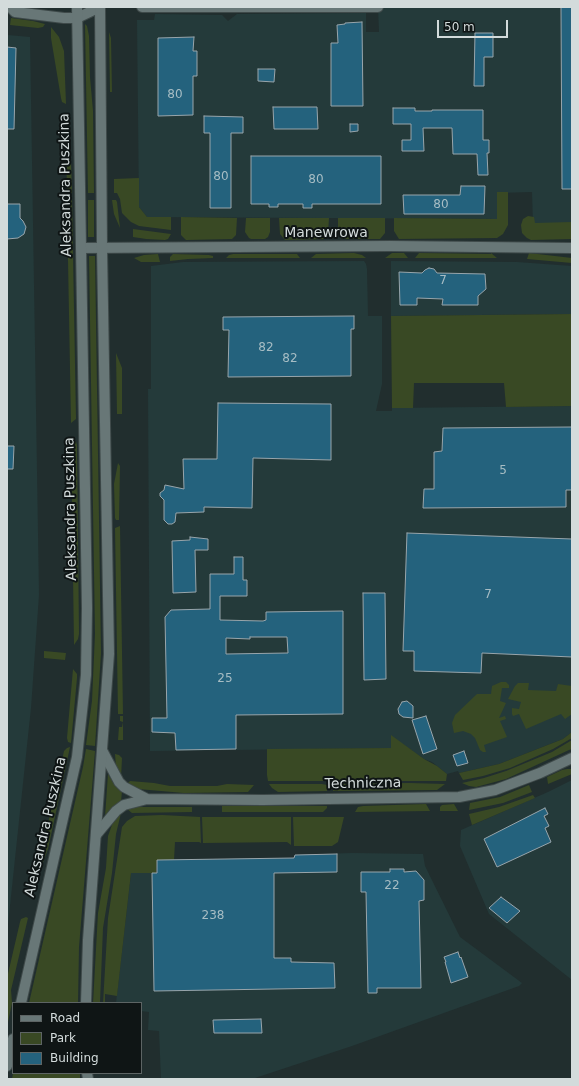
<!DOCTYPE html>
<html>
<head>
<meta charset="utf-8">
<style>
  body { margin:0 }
  #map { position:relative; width:579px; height:1086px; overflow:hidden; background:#212e2e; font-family:"DejaVu Sans",sans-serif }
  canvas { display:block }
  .frame { position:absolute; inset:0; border:8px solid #d3dbdb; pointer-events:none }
  .legend { position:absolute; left:12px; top:1002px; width:130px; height:72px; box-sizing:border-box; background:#0f1515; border:1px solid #5d6464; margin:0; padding:5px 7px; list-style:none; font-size:12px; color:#d3dbdb }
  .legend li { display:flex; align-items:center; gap:8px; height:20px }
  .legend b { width:20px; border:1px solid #5d6464 }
  .scale { position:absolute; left:437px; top:20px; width:71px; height:18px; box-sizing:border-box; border:2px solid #d3dbdb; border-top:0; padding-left:5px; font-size:12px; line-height:14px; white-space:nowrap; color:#d3dbdb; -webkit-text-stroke:3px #0f1515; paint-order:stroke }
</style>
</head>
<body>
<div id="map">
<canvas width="579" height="1086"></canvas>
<div class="frame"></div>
<ul class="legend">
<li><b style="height:5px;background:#687777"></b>Road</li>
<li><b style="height:11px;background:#394924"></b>Park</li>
<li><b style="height:11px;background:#24627d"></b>Building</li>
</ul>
<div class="scale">50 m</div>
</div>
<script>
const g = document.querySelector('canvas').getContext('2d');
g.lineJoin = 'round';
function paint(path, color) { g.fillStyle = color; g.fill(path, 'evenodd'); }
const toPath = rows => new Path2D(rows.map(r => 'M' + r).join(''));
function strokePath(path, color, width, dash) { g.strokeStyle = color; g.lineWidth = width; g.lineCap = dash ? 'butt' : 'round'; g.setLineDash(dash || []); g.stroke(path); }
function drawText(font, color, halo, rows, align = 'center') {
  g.font = font + ' "DejaVu Sans",sans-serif'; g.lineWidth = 4; g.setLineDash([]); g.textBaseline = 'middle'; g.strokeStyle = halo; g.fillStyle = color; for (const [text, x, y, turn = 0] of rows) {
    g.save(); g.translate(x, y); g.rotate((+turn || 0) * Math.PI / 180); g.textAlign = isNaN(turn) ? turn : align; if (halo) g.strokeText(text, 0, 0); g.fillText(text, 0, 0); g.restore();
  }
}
paint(toPath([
  [378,7,572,7,572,224,533,224,532,192,497,193,498,219,147,217,139,207,137,20,154,20,155,14,222,15,228,21,237,14,366,13,366,32,379,32],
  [7,35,30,37,39,595,31,708,7,934],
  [364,261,366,264,367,269,368,316,382,316,382,384,376,411,392,411,392,408,572,406,572,732,563,739,499,764,459,773,458,771,447,774,432,762,424,759,391,736,391,748,150,751,148,389,151,389,151,266,183,262],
  [391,261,517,262,572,266,572,314,391,316],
  [572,780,572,980,489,914,460,846,461,830,548,792],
  [353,853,423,854,425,866,460,937,522,983,519,986,352,1046,252,1079,161,1079,159,1031,148,1030,149,1012,141,1011,141,1003,116,1003,131,873,157,873,157,860,294,858,295,855]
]), '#243a3a');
paint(toPath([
  [11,18,33,21,45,24,43,27,38,28,10,25],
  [85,24,87,26,89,36,90,77,93,111,94,193,88,193],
  [51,27,59,37,64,51,66,104,62,102,61,98,51,38],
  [109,32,111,38,112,92,110,92],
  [68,146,71,162,72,193,68,192,67,189,66,152],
  [139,178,139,207,147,217,171,217,171,230,139,226,131,222,122,213,120,199,117,193,114,193,114,179],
  [497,192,508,192,508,225,503,234,497,238,399,239,394,231,394,218,497,219],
  [72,200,76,419,71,423,67,206,68,202],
  [88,200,94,200,94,237,88,237],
  [112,200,116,200,117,202,120,228,114,214],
  [528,216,534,217,535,223,572,222,572,239,531,240,527,238,522,233,521,225,523,219],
  [181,217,237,218,236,235,232,239,186,240,181,235],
  [246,218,270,218,270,232,268,237,265,239,251,239,249,238,245,232],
  [279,218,329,218,328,234,324,239,285,240,280,234],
  [338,218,385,218,385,233,380,239,342,239,338,233],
  [133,229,171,234,168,239,165,240,146,239,133,237],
  [354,253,362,255,366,258,311,258,316,254],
  [392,253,404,253,408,258,385,258],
  [419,253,491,254,491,253,497,258,415,258],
  [529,253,572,258,572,263,527,259],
  [158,254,160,262,141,262,134,258,144,255],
  [173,254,209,255,213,256,213,258,188,259,170,261,170,257],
  [233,254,297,254,300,258,226,258,229,255],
  [89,256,95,256,101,653,95,746,86,745,92,701,95,634],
  [572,314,572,406,506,407,504,383,414,383,413,408,392,408,391,316],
  [116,353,122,368,122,414,117,414],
  [71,437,76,442,77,445,79,634,78,639,74,645],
  [118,463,120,466,119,520,116,520,115,518,114,484],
  [120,526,123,714,118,714,115,528],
  [44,651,66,653,65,660,44,658],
  [73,669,77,674,77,678,71,743,68,742,67,738],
  [501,682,506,682,509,685,509,688,502,688,500,701,506,703,499,718,505,716,506,719,500,721,507,737,484,745,486,752,483,752,480,750,475,738,471,734,463,731,454,733,452,723,455,715,477,694,491,694,492,686],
  [518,683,529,683,528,690,556,691,558,684,572,686,572,714,565,719,561,714,526,729,519,714,513,716,512,714,512,708,519,709,521,702,508,699,515,686],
  [120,716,123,716,123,740,118,740,119,727,122,727,123,722,120,721],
  [572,732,572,738,553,749,510,768,483,776,463,780,459,773,499,764,563,739],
  [391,735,424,759,437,766,447,774,446,781,268,781,267,775,267,749,391,748],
  [572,740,572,749,569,750,506,779,476,787,469,786,462,783,484,778,506,771,552,752],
  [70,747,48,849,37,878,33,877,41,855,64,751,67,748],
  [86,749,95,751,79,947,78,1003,29,1003,83,767],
  [115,754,119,755,122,758,121,778,116,767],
  [567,769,572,769,572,774,548,784,547,777,562,770],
  [108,774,114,784,122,791,121,802,105,817],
  [130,781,154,783,170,786,217,786,227,784,254,785,248,792,184,793,138,789,127,784],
  [409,783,445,784,437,790,333,791,333,786,336,784],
  [269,784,322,784,327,785,327,791,278,792,272,788],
  [529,785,532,792,503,803,469,810,470,803,500,797],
  [533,795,535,798,472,825,469,814,499,807],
  [426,804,430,811,355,812,358,807,363,806],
  [454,804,458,811,440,811,440,807,442,805],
  [222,806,327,806,327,808,323,812,222,812],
  [136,807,192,807,192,812,132,813,127,809],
  [121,813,116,834,112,873,103,928,100,1003,93,1003,98,913,106,868,108,836,113,822],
  [162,815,200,817,201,843,199,842,175,842,174,860,157,860,156,873,131,873,117,996,105,994,105,1003,103,1003,108,918,122,827,127,821,135,816],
  [202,817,291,817,291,845,287,842,203,843],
  [293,817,344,817,338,842,332,846,294,846],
  [26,917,28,918,11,990,12,1003,7,1027,7,978,20,922,21,919],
  [13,1073,80,1073,80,1079,12,1079]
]), '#394924');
const building = toPath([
  [561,7,572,7,572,189,562,189,561,7],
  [362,22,363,106,331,106,331,43,338,43,337,25,345,24,345,23,362,22],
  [475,33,493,33,493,57,484,57,484,86,474,86,475,33],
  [194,37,193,51,197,51,197,76,193,76,193,115,158,116,158,38,194,37],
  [7,47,16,48,14,129,7,129,7,47],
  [258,69,275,69,274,82,258,81,258,69],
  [273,107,317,107,318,129,274,129,273,107],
  [393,108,415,108,415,111,432,111,432,110,483,110,483,140,489,140,489,153,487,153,488,175,478,175,477,154,453,154,452,128,423,128,424,151,402,151,402,140,411,140,411,124,393,124,393,108],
  [204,116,243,117,243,133,231,133,231,208,210,208,210,133,204,133,204,116],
  [350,124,358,124,358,131,350,132,350,124],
  [251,156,381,156,381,204,312,204,312,208,303,208,303,204,278,204,278,207,269,207,269,204,251,204,251,156],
  [461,186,485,186,484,214,404,214,403,195,460,195,461,186],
  [7,204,20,204,20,218,23,221,26,227,24,234,18,238,7,239,7,204],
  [429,268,434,269,437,273,485,274,486,289,478,296,478,305,442,305,443,299,417,298,417,305,400,305,399,272,422,273,425,270,429,268],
  [354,316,354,329,351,329,351,376,228,377,229,330,223,330,223,317,354,316],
  [218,403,331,404,331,460,253,458,252,508,204,507,204,512,176,513,175,522,172,524,168,524,164,520,164,500,160,496,160,493,164,490,165,485,184,489,183,459,217,459,218,403],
  [572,427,572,490,566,490,566,507,423,508,424,489,434,489,434,452,442,451,443,428,572,427],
  [7,446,14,446,13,469,7,469,7,446],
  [407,533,572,539,572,657,482,653,481,673,414,671,414,651,403,651,407,533],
  [190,537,208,539,208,550,195,550,196,592,173,593,172,541,190,540,190,537],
  [234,557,243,557,243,580,247,580,247,596,220,596,220,620,263,621,266,620,266,612,343,611,343,714,236,715,236,749,176,750,175,733,152,732,152,718,167,718,165,617,171,610,210,609,210,574,234,574,234,557],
  [250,637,287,637,288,653,226,654,226,638,250,639,250,637],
  [363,593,385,593,386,679,364,680,363,593],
  [402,702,407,701,413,706,413,718,403,717,399,714,398,709,402,702],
  [426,716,437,749,423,754,412,720,426,716],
  [464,751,468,763,457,766,453,755,464,751],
  [545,808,548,814,544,816,549,826,545,828,551,842,497,867,484,839,545,808],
  [337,854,337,872,274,873,274,958,291,958,291,962,334,963,335,988,154,991,152,873,157,873,157,860,294,858,295,855,337,854],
  [390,869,404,869,404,872,416,871,424,880,424,900,419,901,421,988,377,988,377,993,368,993,366,892,361,892,361,872,390,872,390,869],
  [501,897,520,911,507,923,489,908,501,897],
  [458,952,460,958,461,957,468,977,451,983,445,962,446,962,444,957,458,952],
  [261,1019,262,1033,214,1033,213,1020,261,1019]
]);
paint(building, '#24627d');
strokePath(building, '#98a5ab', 1);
const minor = toPath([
  [10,7,15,12,64,18,77,18,100,7],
  [142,7,378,7],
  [81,248,390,246,572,248],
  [102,750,119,782,124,787,147,799],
  [96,835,116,811,124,805,147,799,263,800,459,797,495,790,540,773,572,758]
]);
const secondary = toPath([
  [21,1003,77,757,86,675,87,608,77,7],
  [86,1003,88,940,109,654,102,248,100,7],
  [7,1066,13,1039],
  [87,1073,88,1079]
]);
strokePath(minor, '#3e4949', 12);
strokePath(secondary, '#3e4949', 12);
strokePath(minor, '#687777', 10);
strokePath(secondary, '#687777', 10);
drawText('12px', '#a7bdc4', null, [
  ["80",175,95],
  ["80",221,177],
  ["80",316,180],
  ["80",441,205],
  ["7",443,281],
  ["82",266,348],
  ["82",290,359],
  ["5",503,471],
  ["7",488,595],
  ["25",225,679],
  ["22",392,886],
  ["238",213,916]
]);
drawText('14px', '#d3dbdb', '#0f1515', [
  ["Aleksandra Puszkina",66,185,-91],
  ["Manewrowa",326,233],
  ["Aleksandra Puszkina",71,509,-91],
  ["Techniczna",363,784,-1],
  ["Aleksandra Puszkina",46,827,-77]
]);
</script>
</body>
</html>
